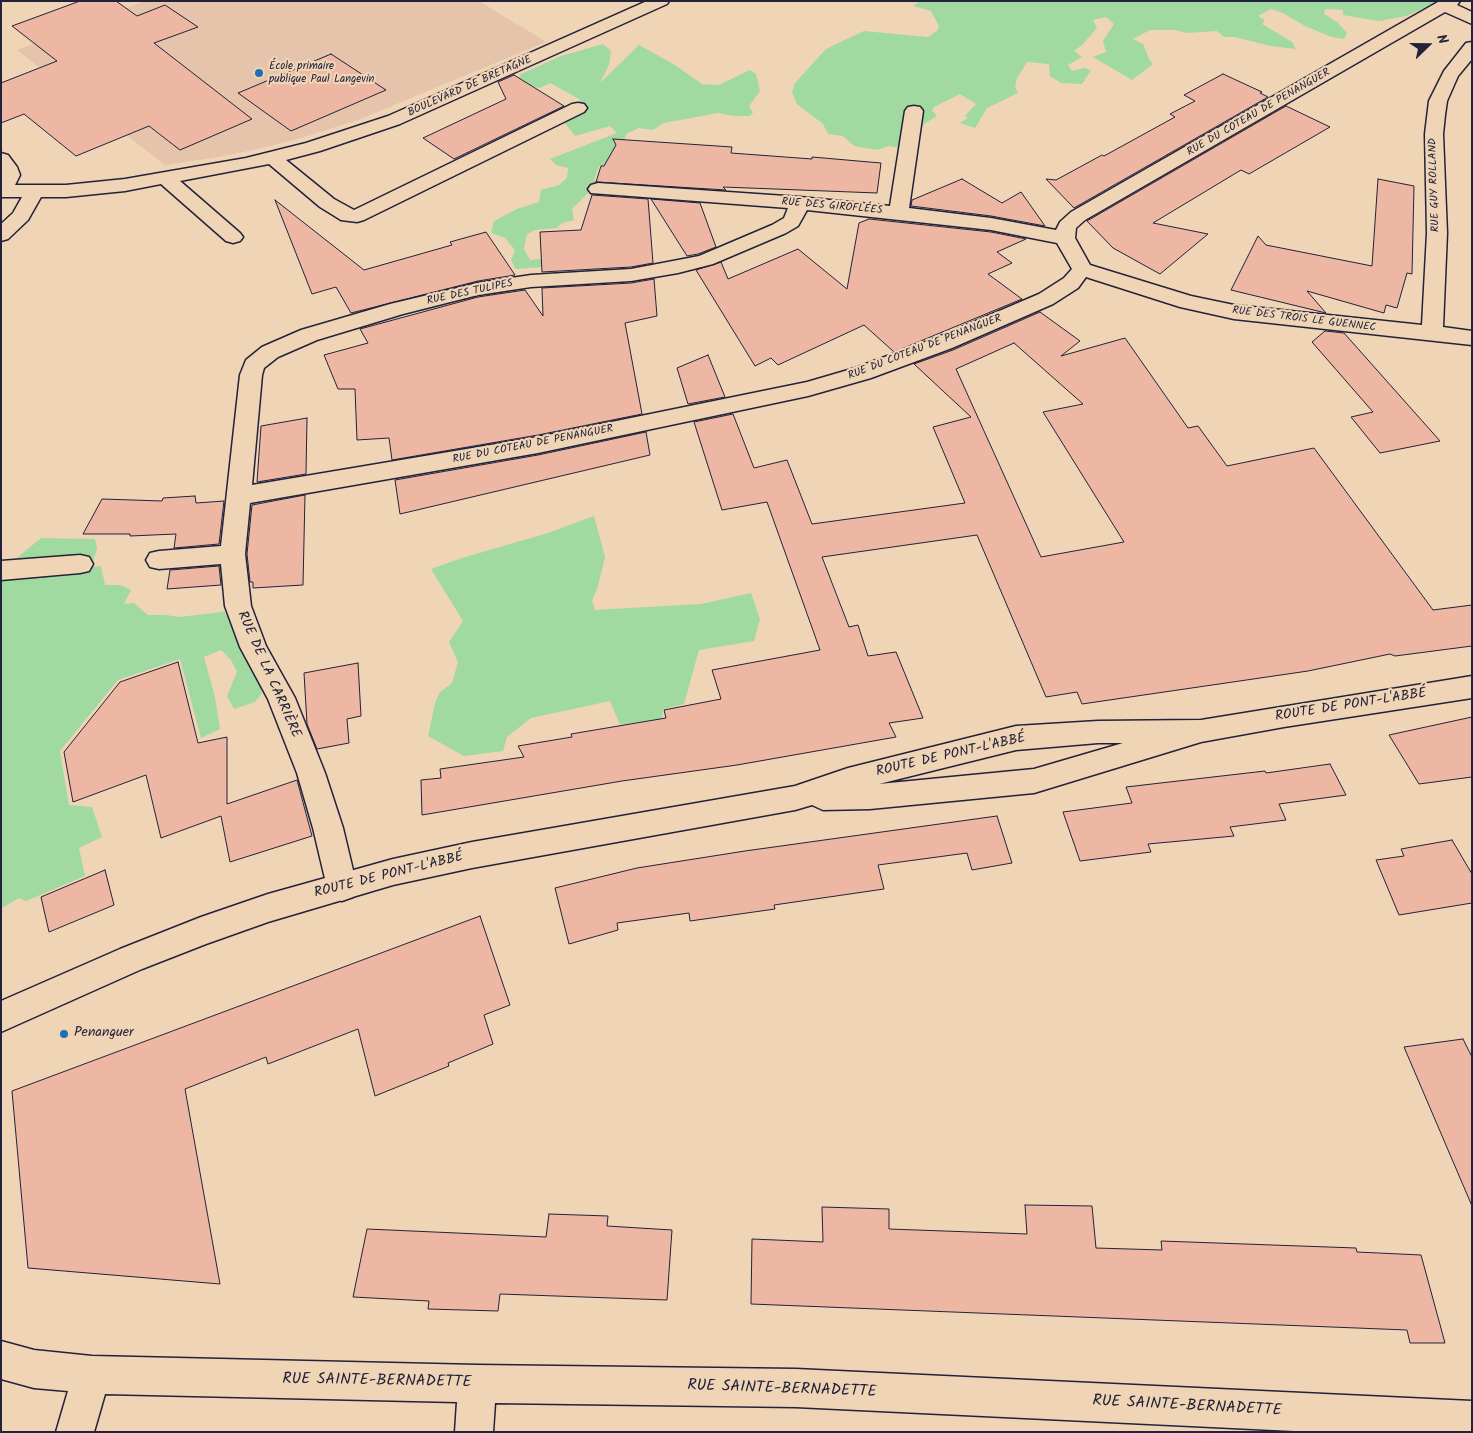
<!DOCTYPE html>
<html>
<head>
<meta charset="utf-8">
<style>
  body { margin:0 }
  #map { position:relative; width:1473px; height:1433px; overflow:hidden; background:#efd4b6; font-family:Kalam,sans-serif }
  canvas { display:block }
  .frame { position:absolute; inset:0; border:2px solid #22223b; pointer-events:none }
  .north { position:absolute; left:1403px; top:20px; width:50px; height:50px; -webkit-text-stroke:4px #efd4b6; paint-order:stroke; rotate:68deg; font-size:14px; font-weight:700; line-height:20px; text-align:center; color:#22223b }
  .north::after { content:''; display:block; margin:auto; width:18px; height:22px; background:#22223b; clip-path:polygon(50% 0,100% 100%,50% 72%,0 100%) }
</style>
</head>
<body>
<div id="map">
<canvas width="1473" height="1433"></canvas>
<div class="frame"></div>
<div class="north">N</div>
</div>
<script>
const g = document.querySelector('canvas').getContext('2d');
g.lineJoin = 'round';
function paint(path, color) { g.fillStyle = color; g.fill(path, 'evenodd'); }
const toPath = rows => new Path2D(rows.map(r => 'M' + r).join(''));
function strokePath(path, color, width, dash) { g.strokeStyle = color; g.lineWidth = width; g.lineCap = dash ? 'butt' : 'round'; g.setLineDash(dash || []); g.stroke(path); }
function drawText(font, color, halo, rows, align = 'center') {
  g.font = font + ' Kalam,sans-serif'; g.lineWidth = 4.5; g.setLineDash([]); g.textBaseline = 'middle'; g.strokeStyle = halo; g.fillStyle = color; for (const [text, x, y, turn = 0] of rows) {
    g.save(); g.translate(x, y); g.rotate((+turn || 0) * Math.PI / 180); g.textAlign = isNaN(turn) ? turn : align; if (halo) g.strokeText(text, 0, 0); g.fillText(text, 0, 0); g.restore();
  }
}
paint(toPath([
  [145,1,479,1,546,42,358,120,298,139,262,148,219,157,165,165,17,50]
]), '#e6c4ab');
paint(toPath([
  [920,1,1440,1,1406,16,1379,21,1343,15,1343,10,1325,9,1324,14,1337,22,1347,33,1344,39,1332,37,1305,26,1283,13,1271,9,1258,16,1265,20,1262,24,1292,42,1296,49,1271,46,1234,37,1224,37,1217,31,1187,33,1175,30,1150,30,1133,39,1143,44,1149,59,1153,64,1132,80,1093,57,1106,52,1103,41,1114,24,1106,17,1093,20,1097,28,1082,45,1074,51,1082,57,1068,65,1072,71,1084,68,1091,70,1082,84,1061,83,1050,76,1049,64,1027,62,1017,78,1015,86,1018,93,987,108,975,128,960,123,968,118,965,116,976,104,960,94,934,107,932,110,937,116,924,124,921,130,906,122,900,129,903,134,903,148,888,146,878,150,854,146,843,136,828,134,823,124,797,104,792,92,795,83,826,49,864,31,928,37,938,30,939,26,931,11,913,6],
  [603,44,611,51,609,65,600,83,639,45,675,65,702,84,719,85,750,70,756,74,760,91,749,106,753,113,749,116,734,116,718,113,664,123,653,130,639,128,626,134,624,144,615,146,608,165,599,166,594,180,597,184,572,209,574,220,562,223,557,228,535,230,527,234,524,249,530,260,548,258,555,266,516,269,511,260,515,250,505,238,491,233,494,221,517,209,539,202,541,190,559,185,567,178,568,168,556,165,550,159,617,133,610,126,575,136,564,122,572,108,581,103,579,99,550,83,540,88,530,86,519,79,521,74,561,56],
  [594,516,605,557,598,586,592,601,595,610,701,604,751,593,760,619,754,641,699,650,684,704,663,709,662,719,620,725,610,701,531,718,507,737,503,751,464,756,428,736,435,703,440,692,452,683,458,662,449,642,463,621,431,569,462,558,548,533],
  [41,538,95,539,97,549,91,567,101,566,105,585,120,585,131,590,124,604,134,603,148,615,166,615,179,617,222,612,224,611,234,626,259,683,262,693,255,702,234,709,227,696,237,672,231,660,221,650,204,657,215,697,220,729,201,738,180,659,118,680,60,751,69,805,92,807,102,837,79,848,85,876,26,901,19,898,2,908,1,571]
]), '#a0daa0');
const building = toPath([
  [80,1,116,1,137,16,165,5,198,27,154,43,252,119,180,150,149,126,76,156,24,114,1,123,1,83,57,61,12,26,80,1],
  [331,54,386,90,291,131,238,93,331,54],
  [1223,74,1262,92,1260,93,1268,97,1074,208,1046,179,1056,180,1102,155,1104,156,1175,117,1170,114,1195,101,1184,95,1223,74],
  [514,75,564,106,454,159,423,138,506,99,498,82,514,75],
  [1286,106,1330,127,1249,174,1241,170,1153,223,1208,234,1160,274,1113,248,1087,221,1286,106],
  [613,139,732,147,731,153,812,159,812,157,881,163,877,193,723,187,726,190,596,182,601,166,604,166,616,145,613,139],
  [962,179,1002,203,1021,192,1045,226,991,216,911,206,912,200,962,179],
  [1378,179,1414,186,1412,274,1407,273,1397,308,1386,305,1384,313,1307,291,1326,313,1231,290,1258,236,1266,245,1372,266,1378,179],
  [592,195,648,199,653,263,631,267,542,272,540,232,581,230,592,195],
  [651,199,700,203,716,247,698,254,687,256,651,199],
  [275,200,364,270,452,245,450,242,486,232,515,275,478,281,351,313,336,287,312,294,275,200],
  [869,219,991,232,1026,239,997,252,1012,263,988,274,1022,299,894,352,864,325,778,365,771,358,755,366,696,270,721,262,728,279,798,249,847,289,859,223,869,219],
  [654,279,657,316,625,323,642,414,538,435,392,460,389,438,357,440,355,389,338,389,324,355,368,343,360,329,478,297,525,290,543,316,542,288,631,283,654,279],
  [1040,312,1080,341,1061,356,1125,338,1188,428,1198,426,1227,466,1314,448,1433,610,1472,605,1472,646,1395,656,1390,654,1308,671,1082,704,1077,692,1046,697,977,535,822,557,849,627,858,625,868,656,896,652,923,718,889,723,896,737,737,765,622,781,422,815,421,780,441,778,440,769,524,757,518,746,572,737,571,734,666,718,664,710,721,699,712,670,820,650,767,502,722,510,694,422,733,414,754,468,787,460,812,524,965,503,933,427,971,417,914,364,953,350,1040,312],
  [1014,343,1083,404,1043,412,1124,542,1041,557,956,369,1014,343],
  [1325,331,1344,333,1440,441,1380,453,1351,417,1373,412,1312,342,1325,331],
  [708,355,725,397,688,404,677,368,708,355],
  [307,418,306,474,257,482,261,426,307,418],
  [646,432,650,455,400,514,395,480,538,455,646,432],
  [305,495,303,585,253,588,253,582,250,582,247,554,252,505,305,495],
  [195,496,196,503,224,501,219,544,174,548,176,534,130,536,130,534,83,534,102,499,162,501,163,498,195,496],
  [219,566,221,585,167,589,170,570,219,566],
  [178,662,198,743,227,737,227,804,297,780,312,836,230,862,221,816,161,838,146,775,73,802,64,752,120,682,178,662],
  [358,663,361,716,347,719,349,743,317,749,307,724,304,673,358,663],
  [1472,717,1472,777,1419,784,1389,735,1472,717],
  [1330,764,1346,795,1279,804,1286,820,1230,827,1234,836,1148,844,1151,852,1080,861,1063,812,1132,803,1126,787,1265,771,1266,773,1330,764],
  [997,816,1012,863,972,870,967,853,878,865,884,889,774,905,775,909,690,921,689,913,617,923,618,930,569,944,555,888,637,868,745,851,997,816],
  [1452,840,1472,874,1472,903,1399,915,1376,860,1404,856,1401,849,1452,840],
  [105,870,114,905,49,932,41,897,105,870],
  [480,916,510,1005,484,1015,493,1044,448,1063,449,1066,375,1096,358,1029,268,1064,266,1057,185,1089,220,1284,28,1268,12,1091,480,916],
  [1463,1039,1472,1057,1472,1206,1404,1047,1463,1039],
  [1025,1205,1092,1206,1096,1248,1162,1250,1161,1241,1356,1248,1357,1252,1421,1255,1445,1343,1410,1343,1407,1330,751,1304,752,1239,823,1242,822,1207,889,1209,889,1229,1027,1234,1025,1205],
  [549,1214,608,1216,607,1226,672,1230,667,1300,500,1294,498,1311,428,1309,429,1301,353,1297,367,1229,546,1237,549,1214]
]);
paint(building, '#edb7a3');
strokePath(building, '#22223b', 1);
const minor = toPath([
  [647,1,669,1,667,4,400,124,320,151,286,160,334,199,354,210,572,104,578,103,584,104,587,108,584,112,364,220,357,222,341,220,320,207,269,164,180,181,240,233,243,237,240,241,233,243,226,241,161,184,125,191,66,197,41,197,28,220,8,239,1,241,1,224,13,213,22,197,1,197,1,153,8,155,17,167,20,175,15,185,66,185,125,179,246,158,306,143,388,116,647,1],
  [1460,1,1457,5,1472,12,1472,24,1445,12,1085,220,1076,228,1075,238,1090,265,1191,296,1234,305,1422,325,1427,233,1425,134,1429,101,1444,71,1466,43,1472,42,1472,59,1458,76,1447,101,1445,115,1443,134,1447,233,1443,327,1472,331,1472,345,1234,319,1180,307,1086,277,1078,288,1053,304,952,348,871,378,808,396,538,453,250,503,245,554,251,606,266,646,295,698,325,773,343,828,357,887,353,897,342,901,331,897,327,887,313,828,297,773,268,699,240,647,225,606,221,564,159,569,150,567,146,560,150,553,159,551,221,546,240,375,246,360,262,347,301,330,390,304,478,283,531,275,631,269,699,256,772,225,784,218,788,208,591,193,588,189,591,185,598,183,800,197,890,206,905,111,908,107,914,106,920,107,923,111,909,208,991,218,1056,230,1060,222,1071,212,1438,2,1460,1],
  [807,210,991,230,1057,243,1072,269,1064,278,1039,294,936,338,855,368,807,382,538,437,252,485,262,375,264,368,278,357,317,340,403,314,478,295,531,287,631,281,678,273,713,264,786,233,798,226,807,210],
  [80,555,89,557,93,564,89,571,80,573,1,580,1,561,80,555],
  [1,1341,34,1350,92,1356,477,1365,796,1369,1472,1401,1472,1432,1315,1432,796,1407,495,1403,493,1432,455,1432,457,1402,105,1394,94,1432,56,1432,68,1391,34,1388,1,1379,1,1341]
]);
const secondary = toPath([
  [1472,676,1472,698,1284,727,1201,742,1034,793,870,809,823,810,812,805,795,810,472,868,393,885,268,922,206,944,142,969,1,1032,1,1001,120,949,201,917,268,894,393,859,472,842,795,786,848,768,1016,726,1098,721,1201,720,1472,676],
  [1098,743,1123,743,1034,769,879,784,1016,750,1098,743]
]);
strokePath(minor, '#22223b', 3);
strokePath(secondary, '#22223b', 3);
paint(minor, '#efd4b6');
paint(secondary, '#efd4b6');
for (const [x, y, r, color] of [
  [259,73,5,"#1f6fb2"],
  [64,1034,5,"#1f6fb2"]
]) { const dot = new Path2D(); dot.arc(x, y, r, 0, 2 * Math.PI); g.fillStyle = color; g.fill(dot); strokePath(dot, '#efd4b6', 2); }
drawText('11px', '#22223b', '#efd4b6', [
  ["École primaire",269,67],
  ["publique Paul Langevin",269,80]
], 'left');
drawText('11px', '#22223b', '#efd4b6', [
  ["BOULEVARD DE BRETAGNE",470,87,-24],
  ["RUE DU COTEAU DE PENANGUER",1259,113,-30],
  ["RUE GUY ROLLAND",1435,185,-92],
  ["RUE DES GIROFLÉES",832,207,5],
  ["RUE DES TULIPES",470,293,-12],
  ["RUE DES TROIS LE GUENNEC",1304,320,7],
  ["RUE DU COTEAU DE PENANGUER",925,348,-21],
  ["RUE DU COTEAU DE PENANGUER",533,445,-11]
]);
drawText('14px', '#22223b', '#efd4b6', [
  ["RUE DE LA CARRIÈRE",268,675,66],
  ["ROUTE DE PONT-L'ABBÉ",1351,706,-9],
  ["ROUTE DE PONT-L'ABBÉ",951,756,-13],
  ["ROUTE DE PONT-L'ABBÉ",389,876,-14]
]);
drawText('14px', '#22223b', '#efd4b6', [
  ["Penanguer",74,1034]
], 'left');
drawText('16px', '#22223b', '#efd4b6', [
  ["RUE SAINTE-BERNADETTE",377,1382,1],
  ["RUE SAINTE-BERNADETTE",782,1390,2],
  ["RUE SAINTE-BERNADETTE",1187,1407,3]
]);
</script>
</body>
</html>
